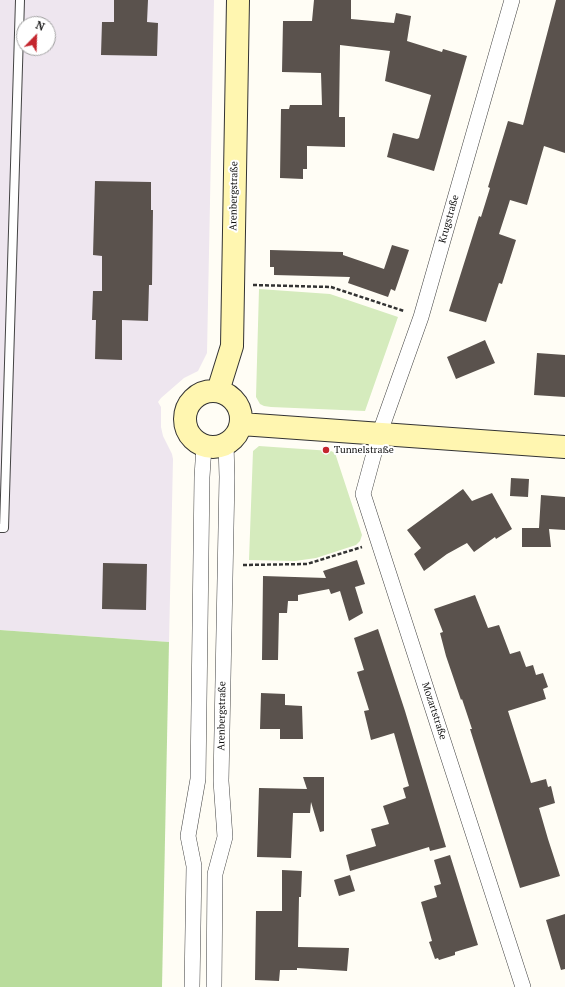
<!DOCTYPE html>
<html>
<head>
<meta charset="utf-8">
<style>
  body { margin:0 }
  #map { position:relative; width:565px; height:987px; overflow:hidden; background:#fffdf5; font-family:"PT Serif",serif }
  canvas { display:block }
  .north { position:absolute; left:16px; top:16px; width:40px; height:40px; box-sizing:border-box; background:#fff; border:1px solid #a0a0a0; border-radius:50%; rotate:23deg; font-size:11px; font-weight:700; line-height:16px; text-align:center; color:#111 }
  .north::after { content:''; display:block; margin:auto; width:14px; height:18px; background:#c4262e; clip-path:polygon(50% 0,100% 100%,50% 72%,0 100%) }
</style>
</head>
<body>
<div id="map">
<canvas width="565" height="987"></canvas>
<div class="north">N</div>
</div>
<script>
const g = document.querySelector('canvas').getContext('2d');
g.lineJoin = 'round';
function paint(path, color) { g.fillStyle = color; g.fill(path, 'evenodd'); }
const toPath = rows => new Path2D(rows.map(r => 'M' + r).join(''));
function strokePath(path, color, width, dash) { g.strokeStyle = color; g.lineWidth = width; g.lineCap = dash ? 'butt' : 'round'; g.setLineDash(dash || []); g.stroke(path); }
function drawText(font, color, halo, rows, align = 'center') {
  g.font = font + ' "PT Serif",serif'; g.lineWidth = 4; g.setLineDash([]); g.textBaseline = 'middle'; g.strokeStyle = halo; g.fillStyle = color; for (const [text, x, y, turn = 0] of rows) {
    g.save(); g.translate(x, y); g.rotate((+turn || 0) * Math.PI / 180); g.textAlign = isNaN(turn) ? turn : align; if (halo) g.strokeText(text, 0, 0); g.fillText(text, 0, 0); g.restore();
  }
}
paint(toPath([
  [0,0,214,0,207,353,198,371,184,378,161,398,158,402,161,407,161,427,163,436,172,454,173,459,169,642,0,630],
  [24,24,48,24,48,48,24,48]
]), '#eee6ef');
paint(toPath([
  [259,289,330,294,398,317,365,411,271,407,264,406,260,404,256,397],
  [259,446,331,451,335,453,362,535,360,541,356,545,316,558,295,561,249,560,253,451]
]), '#d5ebbd');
paint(toPath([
  [0,630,169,642,162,987,0,987]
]), '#b9dc9c');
paint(toPath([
  [114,0,148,0,147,22,158,23,157,56,101,55,102,22,114,22],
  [314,0,351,0,351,19,394,23,396,13,411,16,407,41,442,52,443,49,467,56,434,171,387,157,393,133,417,139,419,138,431,95,385,81,390,51,340,45,339,117,345,117,345,147,307,146,307,169,303,169,303,179,280,178,281,109,289,109,290,105,322,105,321,73,282,72,283,21,312,21],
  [556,0,565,0,565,153,544,146,527,205,510,200,499,234,516,240,502,284,499,283,486,322,449,311,479,216,481,217,490,188,488,187,508,121,523,125],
  [95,181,151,182,151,210,153,210,152,285,149,285,148,321,122,320,122,360,95,359,96,320,92,320,93,291,102,291,102,256,93,255],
  [392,245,409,250,395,291,391,289,388,297,348,283,350,277,274,275,274,267,270,267,270,250,343,252,343,255,384,269],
  [485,340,495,363,456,379,447,357],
  [537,353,565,355,565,397,534,395],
  [511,478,529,479,528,497,510,496],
  [463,489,472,501,492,493,512,529,496,539,495,537,474,552,467,543,447,554,424,571,414,554,421,548,407,530],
  [541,495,565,497,565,530,549,529,551,547,522,547,522,528,539,528],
  [357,560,365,584,355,587,363,613,349,621,340,591,331,594,329,589,298,595,298,601,288,601,287,613,279,613,278,660,262,660,263,576,326,578,323,571],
  [103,563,147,564,146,610,102,609],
  [475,595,488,628,499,625,510,654,520,651,526,667,533,665,536,675,543,673,548,687,543,689,546,699,508,711,531,783,546,779,548,787,551,786,555,803,539,808,548,839,560,876,520,888,470,729,472,729,462,699,461,700,446,656,440,633,443,632,434,609],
  [378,629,405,711,446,847,430,851,429,847,350,871,346,855,376,846,371,829,389,824,383,806,406,798,403,788,409,786,394,733,371,740,364,711,369,710,357,672,364,670,354,638],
  [261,693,285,694,285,705,302,706,303,739,280,739,280,729,260,729],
  [303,777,324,777,324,831,320,832,311,802,310,813,293,813,291,858,257,857,259,788,307,789],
  [450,855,478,945,455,952,455,955,439,960,438,958,435,959,429,942,432,941,421,902,437,897,434,886,441,884,434,860],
  [282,870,302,871,301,897,299,897,298,947,349,948,347,971,297,968,297,970,280,970,279,981,255,980,256,911,282,911],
  [350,875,355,891,339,896,334,880],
  [565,914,565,969,561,970,546,920]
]), '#5a524d');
const lane = toPath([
  [0,528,4,528,20,0]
]);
const street = toPath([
  [512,0,421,317,379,435,363,494,523,987],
  [192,987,194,866,188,836,198,779,202,477,204,446],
  [214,987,215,874,225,837,221,781,227,477,226,444]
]);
const secondary = toPath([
  [218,391,232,346,238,0],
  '185 419a28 28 0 1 1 56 0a28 28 0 1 1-56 0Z',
  [241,424,565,447]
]);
strokePath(lane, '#444', 10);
strokePath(street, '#444', 16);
strokePath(secondary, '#333', 24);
strokePath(toPath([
  [253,285,331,287,404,311],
  [243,565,307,564,362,547]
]), '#333', 2.5, [4, 2]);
strokePath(lane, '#fff', 8);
strokePath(street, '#fff', 15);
strokePath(secondary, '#fff6b0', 22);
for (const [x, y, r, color] of [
  [326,450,4,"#c4262e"]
]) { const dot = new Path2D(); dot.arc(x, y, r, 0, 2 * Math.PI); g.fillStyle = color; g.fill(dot); strokePath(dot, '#fff', 1.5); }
drawText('10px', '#111', '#fff', [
  ["Arenbergstraße",234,196,-89],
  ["Krugstraße",449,219,-74],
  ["Mozartstraße",434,711,72],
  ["Arenbergstraße",222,716,-89]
]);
drawText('10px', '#111', '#fff', [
  ["Tunnelstraße",334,450]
], 'left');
</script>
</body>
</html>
